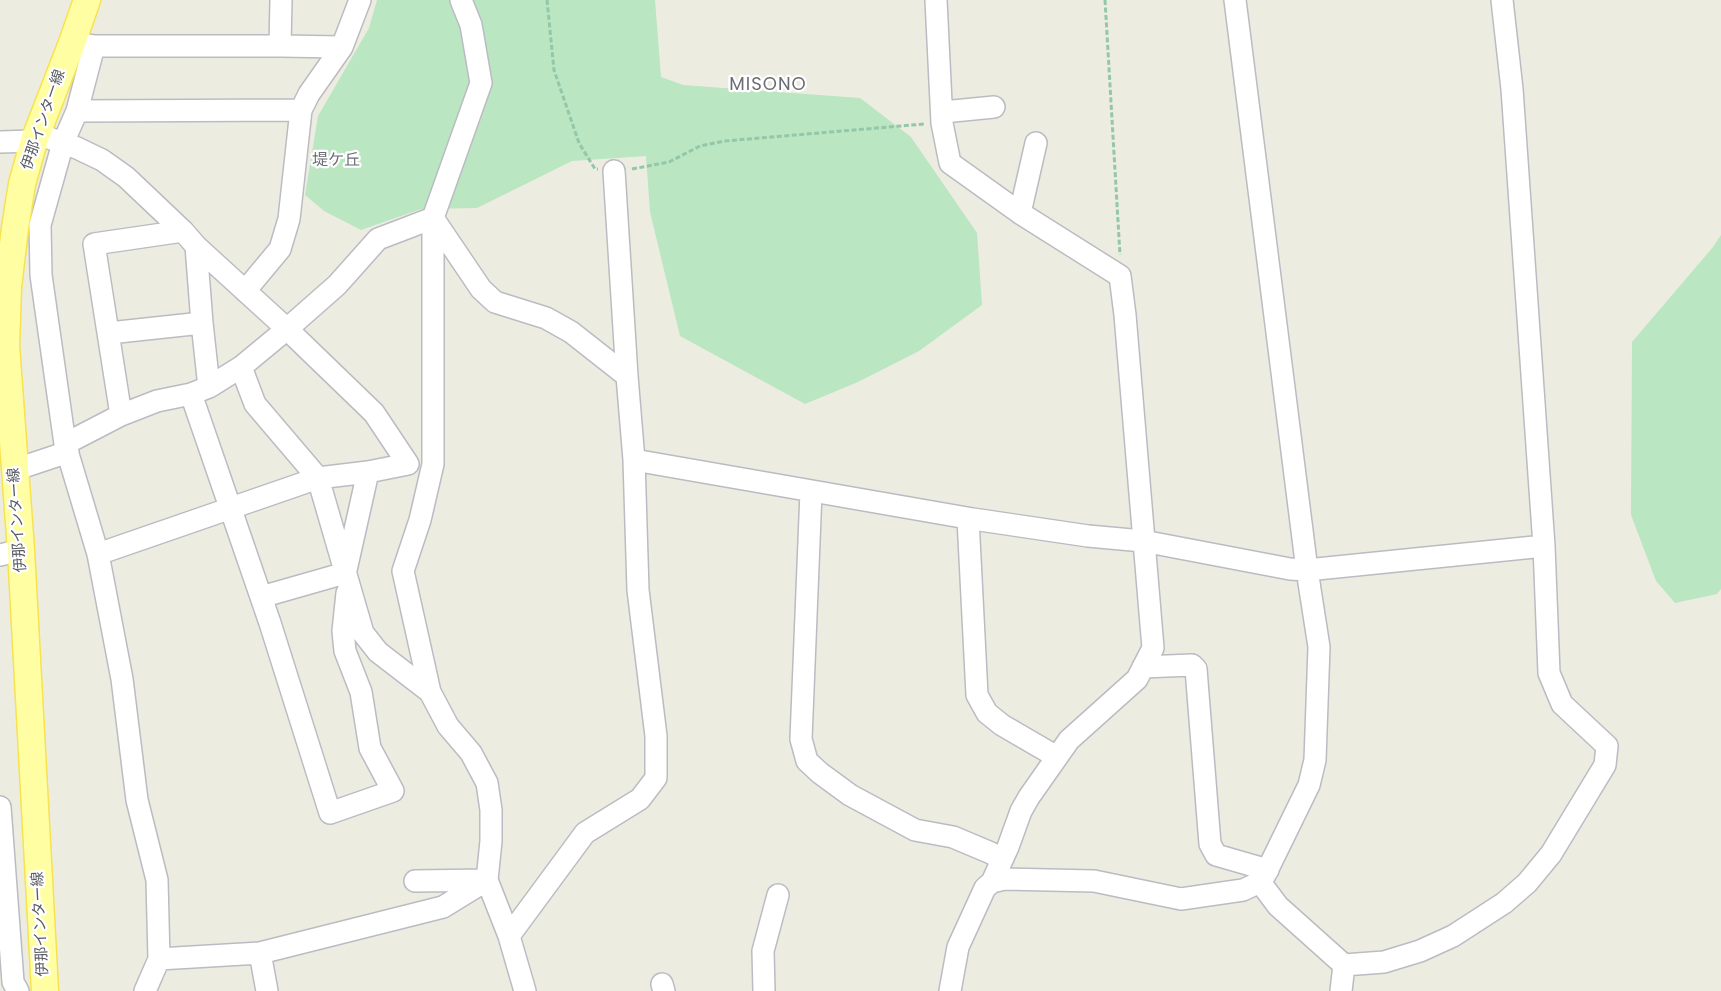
<!DOCTYPE html>
<html>
<head>
<meta charset="utf-8">
<style>
  body { margin:0 }
  canvas { display:block; background:#edece0 }
</style>
</head>
<body>
<canvas width="1721" height="991"></canvas>
<script>
const g = document.querySelector('canvas').getContext('2d');
g.lineJoin = 'round';
function paint(path, color) { g.fillStyle = color; g.fill(path, 'evenodd'); }
const toPath = rows => new Path2D(rows.map(r => 'M' + r).join(''));
function strokePath(path, color, width, dash) { g.strokeStyle = color; g.lineWidth = width; g.lineCap = dash ? 'butt' : 'round'; g.setLineDash(dash || []); g.stroke(path); }
function drawText(font, color, halo, rows, align = 'center') {
  g.font = font + ' Poppins,"Noto Sans JP",sans-serif'; g.lineWidth = 4.5; g.setLineDash([]); g.textBaseline = 'middle'; g.strokeStyle = halo; g.fillStyle = color; for (const [text, x, y, turn = 0] of rows) {
    g.save(); g.translate(x, y); g.rotate((+turn || 0) * Math.PI / 180); g.textAlign = isNaN(turn) ? turn : align; if (halo) g.strokeText(text, 0, 0); g.fillText(text, 0, 0); g.restore();
  }
}
paint(toPath([
  [377,0,655,0,661,77,683,85,860,98,911,137,977,233,982,305,919,351,858,382,805,404,680,336,650,212,646,156,572,161,477,208,421,209,361,230,324,211,305,195,318,116,369,28],
  [1721,235,1721,589,1717,594,1675,603,1656,581,1631,515,1632,342,1713,247]
]), '#bae6c1');
const minor = toPath([
  [281,0,280,46,342,47],
  [461,0,471,25,481,83,433,218,433,464,420,520,403,571,430,692,448,726,471,753,487,783,491,810,491,841,487,880,509,936,525,991],
  [936,0,942,123,950,163,1020,213,1120,276,1125,315,1153,648,1137,679,1069,740,1029,797,1021,811,1008,847,992,882,985,888,958,947,950,991],
  [72,43,94,46,280,46],
  [77,111,94,46],
  [943,112,994,107],
  [49,138,77,148,102,160,126,177,183,231,196,246,287,329,374,413,408,464,368,472,318,478,363,633,378,652,430,692],
  [0,142,34,141],
  [614,171,627,376],
  [1020,213,1036,143],
  [433,218,481,289,495,302,546,318,571,332,627,376,634,460,638,590,656,736,656,778,640,799,585,833,509,936],
  [196,246,202,323,209,387],
  [245,291,280,249,289,219,301,110,309,94,342,47,360,0],
  [109,333,202,323],
  [241,367,255,404,318,478,98,554,65,444,41,275,40,225,63,143,77,111,301,110],
  [191,394,270,623,330,813,393,791,370,748,361,692,345,651,343,631,347,593],
  [121,415,94,244,183,231],
  [65,444,121,415,157,401,191,394,209,387,241,367,287,329,337,285,378,239,433,218],
  [634,460,973,519,1088,536,1143,541,1290,569,1307,570,1544,546],
  [14,470,68,452],
  [811,492,801,739,807,761,820,773,850,795,915,830,953,837,991,853,1002,860],
  [968,519,977,695,987,713,1002,725,1057,757],
  [98,554,122,679,137,800,157,880,159,959],
  [0,555,21,550],
  [346,570,368,472],
  [261,597,345,573],
  [1143,667,1192,665,1196,669,1210,844,1216,855,1268,870],
  [0,807,13,982,18,991],
  [415,881,487,880],
  [992,882,1004,879,1094,881,1181,899,1243,890,1260,882,1265,875,1309,785,1315,760,1319,647,1307,570,1235,0],
  [1260,882,1278,906,1344,965,1384,962,1420,951,1453,936,1504,903,1527,883,1551,854,1605,765,1607,746,1562,704,1549,673,1544,546,1512,89,1502,0],
  [260,953,267,991],
  [662,984,664,991],
  [145,991,159,959,260,953,443,907,487,880],
  [764,991,763,951,778,895],
  [1341,991,1344,965]
]);
const major = toPath([
  [45,991,21,550,6,346,8,287,15,228,22,184,34,141,72,43,87,0]
]);
strokePath(minor, '#bbbcc3', 24);
strokePath(major, '#f8e24e', 29);
strokePath(toPath([
  [547,0,554,70,579,143,595,169,598,169],
  [1105,0,1120,255],
  [632,169,669,162,700,146,725,141,924,124]
]), '#93c7aa', 3, [5, 2.5]);
strokePath(minor, '#fff', 21);
strokePath(major, '#fffea3', 26);
drawText('15px', '#595b62', '#fff', [
  ["伊那インター線",44,120,-71],
  ["伊那インター線",18,520,-94],
  ["伊那インター線",41,924,-93]
]);
drawText('16px', '#6a6d74', '#fff', [
  ["堤ケ丘",336,161]
]);
g.letterSpacing = '1px';
drawText('18px', '#6a6d74', '#fff', [
  ["MISONO",768,85]
]);
g.letterSpacing = '0px';
</script>
</body>
</html>
